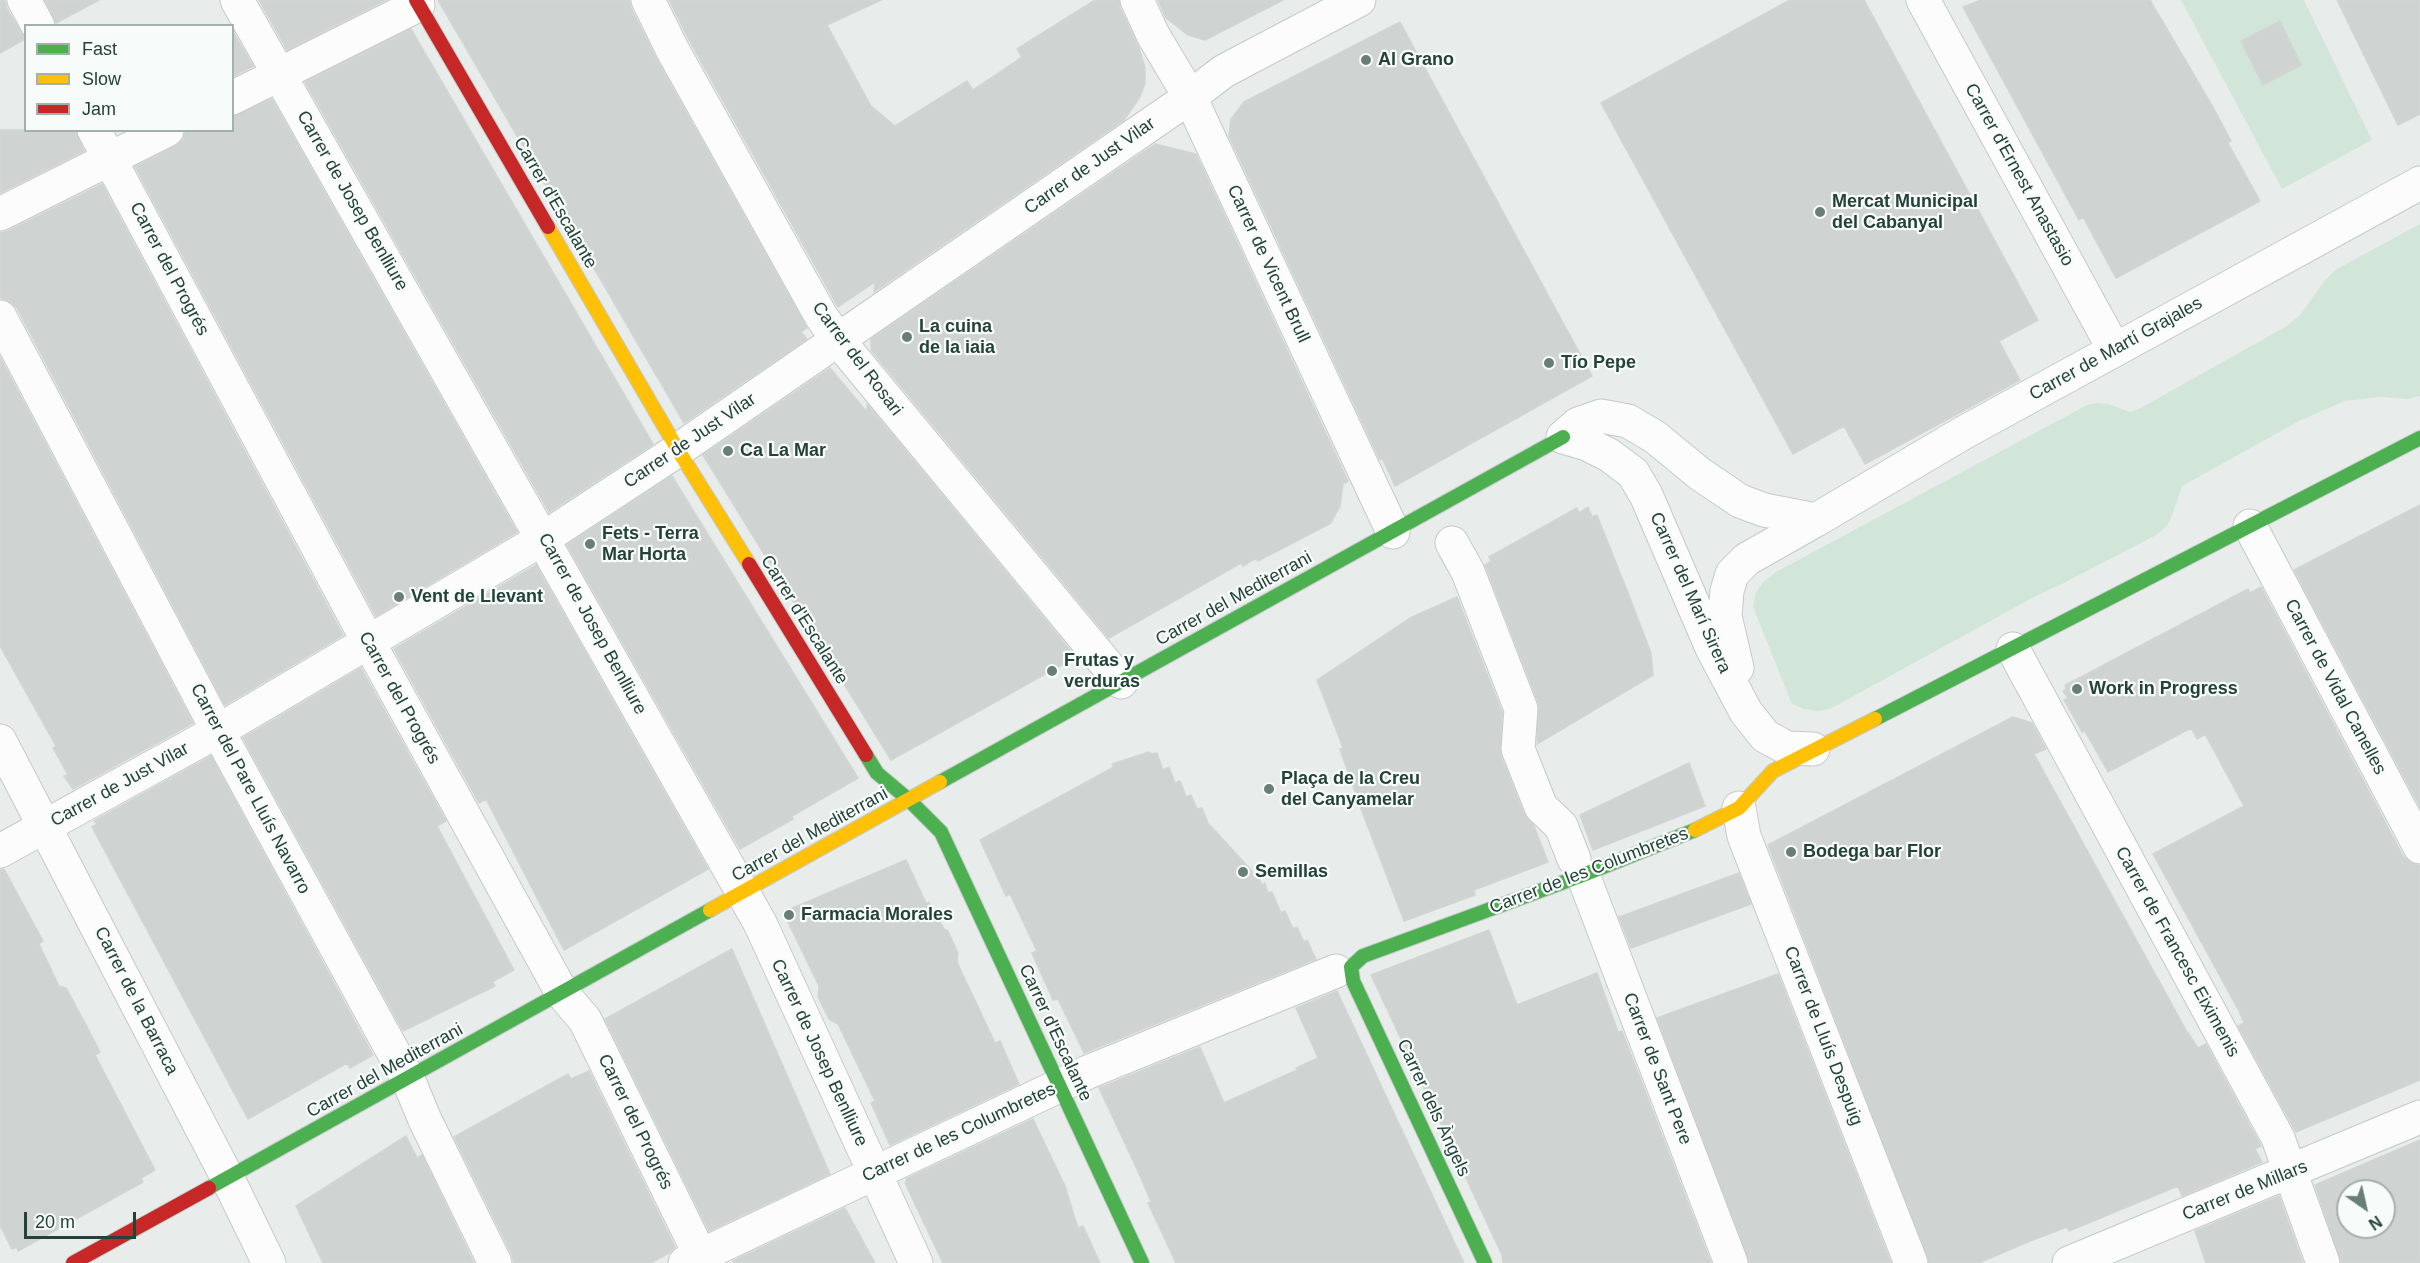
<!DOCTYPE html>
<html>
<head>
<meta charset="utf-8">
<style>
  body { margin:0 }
  #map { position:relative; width:2420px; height:1263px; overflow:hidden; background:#e8edeb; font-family:Arial,sans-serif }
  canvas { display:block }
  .legend { position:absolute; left:24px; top:24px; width:210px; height:108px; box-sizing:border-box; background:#f7fbf9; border:2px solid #a3b1ad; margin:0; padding:8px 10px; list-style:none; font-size:18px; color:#24423a }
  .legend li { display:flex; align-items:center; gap:12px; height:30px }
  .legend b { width:30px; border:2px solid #a3b1ad }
  .north { position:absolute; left:2336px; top:1179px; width:60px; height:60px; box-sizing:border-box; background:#f7fbf9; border:2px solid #a3b1ad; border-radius:50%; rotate:146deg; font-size:16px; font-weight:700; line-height:24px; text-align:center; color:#24423a }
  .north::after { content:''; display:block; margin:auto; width:21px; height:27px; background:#697e78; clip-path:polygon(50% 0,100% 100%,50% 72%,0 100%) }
  .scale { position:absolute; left:24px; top:1212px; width:112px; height:27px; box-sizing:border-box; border:3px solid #24423a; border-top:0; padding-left:8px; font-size:18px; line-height:21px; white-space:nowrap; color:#24423a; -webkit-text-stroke:4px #f7fbf9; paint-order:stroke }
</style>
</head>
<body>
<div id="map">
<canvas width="2420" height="1263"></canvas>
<ul class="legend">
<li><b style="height:8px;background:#4caf50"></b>Fast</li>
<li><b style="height:8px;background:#ffc107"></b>Slow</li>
<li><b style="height:8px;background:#c62828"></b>Jam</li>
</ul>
<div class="north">N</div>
<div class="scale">20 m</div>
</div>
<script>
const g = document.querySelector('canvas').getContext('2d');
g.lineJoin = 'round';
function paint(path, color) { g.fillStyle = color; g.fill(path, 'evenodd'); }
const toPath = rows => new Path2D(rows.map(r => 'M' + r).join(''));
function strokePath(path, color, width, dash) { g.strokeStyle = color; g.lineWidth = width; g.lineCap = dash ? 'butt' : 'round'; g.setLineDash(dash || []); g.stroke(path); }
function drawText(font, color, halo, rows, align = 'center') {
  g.font = font + ' Arial,sans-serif'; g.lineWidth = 4.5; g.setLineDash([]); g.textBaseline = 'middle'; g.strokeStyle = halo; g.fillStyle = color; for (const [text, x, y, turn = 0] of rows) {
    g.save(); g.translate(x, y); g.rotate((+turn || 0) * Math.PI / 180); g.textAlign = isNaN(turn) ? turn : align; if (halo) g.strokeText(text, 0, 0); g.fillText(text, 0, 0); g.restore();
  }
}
paint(toPath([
  [2181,0,2304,0,2372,140,2282,189],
  [2420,224,2420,396,2408,399,2381,397,2345,401,2299,421,2182,486,2171,518,2166,527,2156,535,2062,584,2034,597,1830,709,1818,711,1804,709,1792,704,1753,607,1755,595,1762,583,1776,572,2087,405,2097,403,2108,404,2130,412,2139,409,2287,326,2301,314,2324,281,2337,269]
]), '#d1e6d8');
const building = toPath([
  [0,0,5,0,7,9,25,39,0,53,0,0],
  [45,0,99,0,56,23,45,0],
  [259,0,386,0,287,50,259,0],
  [438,0,629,0,631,8,656,58,807,328,801,332,807,339,684,423,438,0],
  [669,0,881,0,827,25,871,106,895,126,967,81,973,90,1022,57,1017,49,1095,0,1119,0,1120,8,1139,48,1145,68,1145,83,1140,97,1124,120,874,292,875,282,838,307,689,40,669,0],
  [1158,0,1283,0,1205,40,1188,35,1166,18,1158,0],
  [1790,0,1864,0,2038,320,1999,341,2020,380,1865,464,1844,426,1793,454,1601,103,1790,0],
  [1981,0,2150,0,2214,109,2231,141,2228,143,2260,201,2116,278,2083,217,2079,220,1963,7,1981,0],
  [2337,0,2420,0,2420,114,2398,125,2337,0],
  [2280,21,2301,65,2263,85,2241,41,2280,21],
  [1400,22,1592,376,1395,486,1382,458,1380,460,1229,136,1231,119,1244,102,1400,22],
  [411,29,653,444,549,512,305,82,411,29],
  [232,30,253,66,232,77,232,30],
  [272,99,517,532,376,616,135,167,176,146,183,140,186,130,232,130,232,116,272,99],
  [0,130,75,130,84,151,0,193,0,130],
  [1155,144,1196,154,1348,481,1343,484,1340,506,1331,523,1258,561,1256,558,1243,566,1241,563,1109,638,871,350,871,339,1155,144],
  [102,184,343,635,225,705,17,308,9,301,0,298,0,233,8,231,102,184],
  [0,357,193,723,73,789,64,776,68,775,53,748,56,746,0,646,0,357],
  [830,368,867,412,867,404,1076,657,891,760,703,455,830,368],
  [672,476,858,778,792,816,793,819,740,849,567,545,672,476],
  [2420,505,2420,807,2294,570,2420,505],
  [1588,507,1592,517,1597,515,1630,598,1651,653,1653,675,1537,744,1538,702,1485,565,1491,561,1489,557,1577,508,1579,513,1588,507],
  [536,565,708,869,564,950,486,799,479,803,394,649,536,565],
  [2261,587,2403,856,2411,863,2420,866,2420,1080,2296,1132,2238,1026,2244,1023,2239,1011,2153,854,2244,806,2205,734,2197,739,2191,728,2108,772,2085,731,2082,732,2064,700,2068,698,2063,691,2066,689,2065,685,2079,678,2248,589,2250,593,2261,587],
  [1457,597,1502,712,1501,756,1524,814,1534,826,1548,862,1474,890,1475,895,1404,921,1360,806,1340,749,1343,748,1317,680,1410,618,1457,597],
  [361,668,446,821,437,826,514,970,492,982,495,986,403,1031,243,738,361,668],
  [2013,717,2032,723,2046,749,2034,754,2186,1030,2198,1048,2206,1044,2261,1146,2255,1149,2262,1162,2182,1196,2178,1186,2069,1231,2067,1227,2030,1241,1979,1263,1929,1263,1768,845,2013,717],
  [1149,752,1151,754,1157,753,1163,770,1169,767,1175,783,1180,781,1186,797,1191,795,1197,809,1202,808,1208,823,1252,871,1254,876,1257,874,1262,885,1265,883,1268,893,1272,892,1281,913,1285,911,1293,929,1297,927,1304,942,1307,940,1316,959,1084,1053,1058,999,1053,1000,1032,953,1037,951,1010,894,1006,896,980,840,1114,767,1112,764,1149,752],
  [211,756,373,1055,350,1068,347,1063,248,1119,92,827,97,824,94,821,211,756],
  [1689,763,1705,806,1593,850,1580,815,1689,763],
  [906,860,926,903,929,902,944,929,948,931,958,953,957,962,995,1043,1000,1041,1019,1084,890,1145,871,1103,875,1101,838,1024,829,1019,818,997,819,986,783,912,906,860],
  [4,869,43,941,39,944,59,986,66,988,84,1021,100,1052,95,1055,155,1170,141,1178,143,1182,18,1251,17,1247,12,1249,0,1225,0,870,4,869],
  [1739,873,1751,904,1631,948,1619,917,1739,873],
  [1489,930,1517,1005,1597,973,1618,1032,1622,1031,1711,1263,1503,1263,1502,1255,1371,975,1489,930],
  [732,949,830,1174,709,1231,605,1019,732,949],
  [1778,974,1891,1263,1749,1263,1657,1018,1778,974],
  [1337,991,1464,1263,1176,1263,1148,1203,1151,1202,1141,1178,1099,1088,1200,1047,1224,1103,1297,1070,1296,1068,1318,1058,1296,1008,1337,991],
  [589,1071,675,1247,669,1253,651,1263,514,1263,512,1255,454,1137,568,1074,571,1079,589,1071],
  [1033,1119,1065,1186,1078,1228,1083,1226,1100,1263,943,1263,905,1183,907,1182,906,1179,1033,1119],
  [406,1136,417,1158,422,1155,474,1263,323,1263,296,1206,406,1136],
  [2420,1140,2420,1263,2341,1263,2315,1185,2420,1140],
  [2348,1191,2384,1191,2384,1227,2348,1227,2348,1191],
  [2279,1196,2303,1263,2206,1263,2195,1231,2279,1196],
  [845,1208,875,1263,734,1263,733,1261,845,1208]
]);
paint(building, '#cfd4d2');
strokePath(building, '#d1d6d4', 1.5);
const street = toPath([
  [24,0,38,26],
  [237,0,760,923,916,1263],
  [648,0,672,49,821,316,838,340,1121,682],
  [1137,0,1153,35,1190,97,1393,532],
  [1923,0,2114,349],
  [232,98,418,5],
  [94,130,369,643,562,993,585,1020,704,1263],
  [0,214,167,130],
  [0,317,218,731,408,1079,425,1120,495,1263],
  [1563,437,1578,424,1601,416,1628,421,1655,437,1700,474,1740,501,1764,510,1816,520,1963,433,2420,183],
  [1563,437,1587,444,1609,455,1633,473,1646,495,1712,648,1746,712,1765,736,1787,748,1813,749],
  [2250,526,2420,847],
  [1452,543,1468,572,1521,709,1518,749,1541,807,1561,826,1574,859],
  [2013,649,2278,1138,2323,1263],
  [1737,668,1725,616,1727,591,1732,574,1747,559,1816,520],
  [0,741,227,1177,269,1263],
  [1739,808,1744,836,1911,1263],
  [0,851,218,731,544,538,678,450,1190,97,1224,71,1359,0],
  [1583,875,1731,1263],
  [685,1263,1088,1072,1336,971],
  [2069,1263,2420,1117]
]);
const fast = toPath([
  [1875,719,2420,438],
  [866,755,877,773,909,800,941,832,1142,1263],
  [940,782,1563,437],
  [209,1188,710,910],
  [1485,1263,1353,981,1351,967,1363,956,1583,875,1695,830]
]);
const slow = toPath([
  [548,227,678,450,749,564],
  [1695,830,1739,808,1773,771,1875,719],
  [710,910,940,782]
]);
const jam = toPath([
  [416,0,548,227],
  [749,564,866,755],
  [73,1263,209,1188]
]);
strokePath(street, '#c5cac8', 35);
strokePath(fast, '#c3cbc8', 16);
strokePath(slow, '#c3cbc8', 16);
strokePath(jam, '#c3cbc8', 16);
strokePath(street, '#fcfcfc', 33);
strokePath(fast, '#4caf50', 14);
strokePath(slow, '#ffc107', 14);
strokePath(jam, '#c62828', 14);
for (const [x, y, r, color] of [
  [1366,60,6,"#697e78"],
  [1820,212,6,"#697e78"],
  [907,337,6,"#697e78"],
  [1549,363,6,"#697e78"],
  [728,451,6,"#697e78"],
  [590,544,6,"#697e78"],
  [399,597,6,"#697e78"],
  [1052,671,6,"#697e78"],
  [2077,689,6,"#697e78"],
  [1269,789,6,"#697e78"],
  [1791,852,6,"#697e78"],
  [1243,872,6,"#697e78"],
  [789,915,6,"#697e78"]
]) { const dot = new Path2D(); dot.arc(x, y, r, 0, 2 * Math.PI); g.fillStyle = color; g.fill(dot); strokePath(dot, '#f7fbf9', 2); }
drawText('bold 18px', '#24423a', '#f7fbf9', [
  ["Al Grano",1378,60],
  ["Mercat Municipal",1832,202],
  ["del Cabanyal",1832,223],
  ["La cuina",919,327],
  ["de la iaia",919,348],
  ["Tío Pepe",1561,363],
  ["Ca La Mar",740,451],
  ["Fets - Terra",602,534],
  ["Mar Horta",602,555],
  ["Vent de Llevant",411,597],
  ["Frutas y",1064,661],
  ["verduras",1064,682],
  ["Work in Progress",2089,689],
  ["Plaça de la Creu",1281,779],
  ["del Canyamelar",1281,800],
  ["Bodega bar Flor",1803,852],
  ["Semillas",1255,872],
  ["Farmacia Morales",801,915]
], 'left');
drawText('18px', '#24423a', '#f7fbf9', [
  ["Carrer de Just Vilar",1090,166,-35],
  ["Carrer d'Ernest Anastasio",2019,175,61],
  ["Carrer de Josep Benlliure",352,201,60],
  ["Carrer d'Escalante",555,203,60],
  ["Carrer de Vicent Brull",1268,264,65],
  ["Carrer del Progrés",169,269,62],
  ["Carrer de Martí Grajales",2116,349,-29],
  ["Carrer del Rosari",857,359,53],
  ["Carrer de Just Vilar",690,441,-34],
  ["Carrer del Marí Sirera",1690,593,66],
  ["Carrer del Mediterrani",1234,599,-29],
  ["Carrer d'Escalante",804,620,58],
  ["Carrer de Josep Benlliure",592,624,61],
  ["Carrer de Vidal Canelles",2335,687,62],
  ["Carrer del Progrés",399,698,61],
  ["Carrer de Just Vilar",120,785,-29],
  ["Carrer del Pare Lluís Navarro",250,789,62],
  ["Carrer del Mediterrani",810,835,-29],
  ["Carrer de les Columbretes",1589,871,-21],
  ["Carrer de Francesc Eiximenis",2177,952,61],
  ["Carrer de la Barraca",136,1001,63],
  ["Carrer d'Escalante",1055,1033,65],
  ["Carrer de Lluís Despuig",1823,1036,69],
  ["Carrer de Josep Benlliure",819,1053,65],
  ["Carrer de Sant Pere",1657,1069,69],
  ["Carrer del Mediterrani",385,1071,-29],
  ["Carrer dels Àngels",1433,1108,65],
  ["Carrer del Progrés",635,1122,64],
  ["Carrer de les Columbretes",959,1133,-25],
  ["Carrer de Millars",2245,1191,-22]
]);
</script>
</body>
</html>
